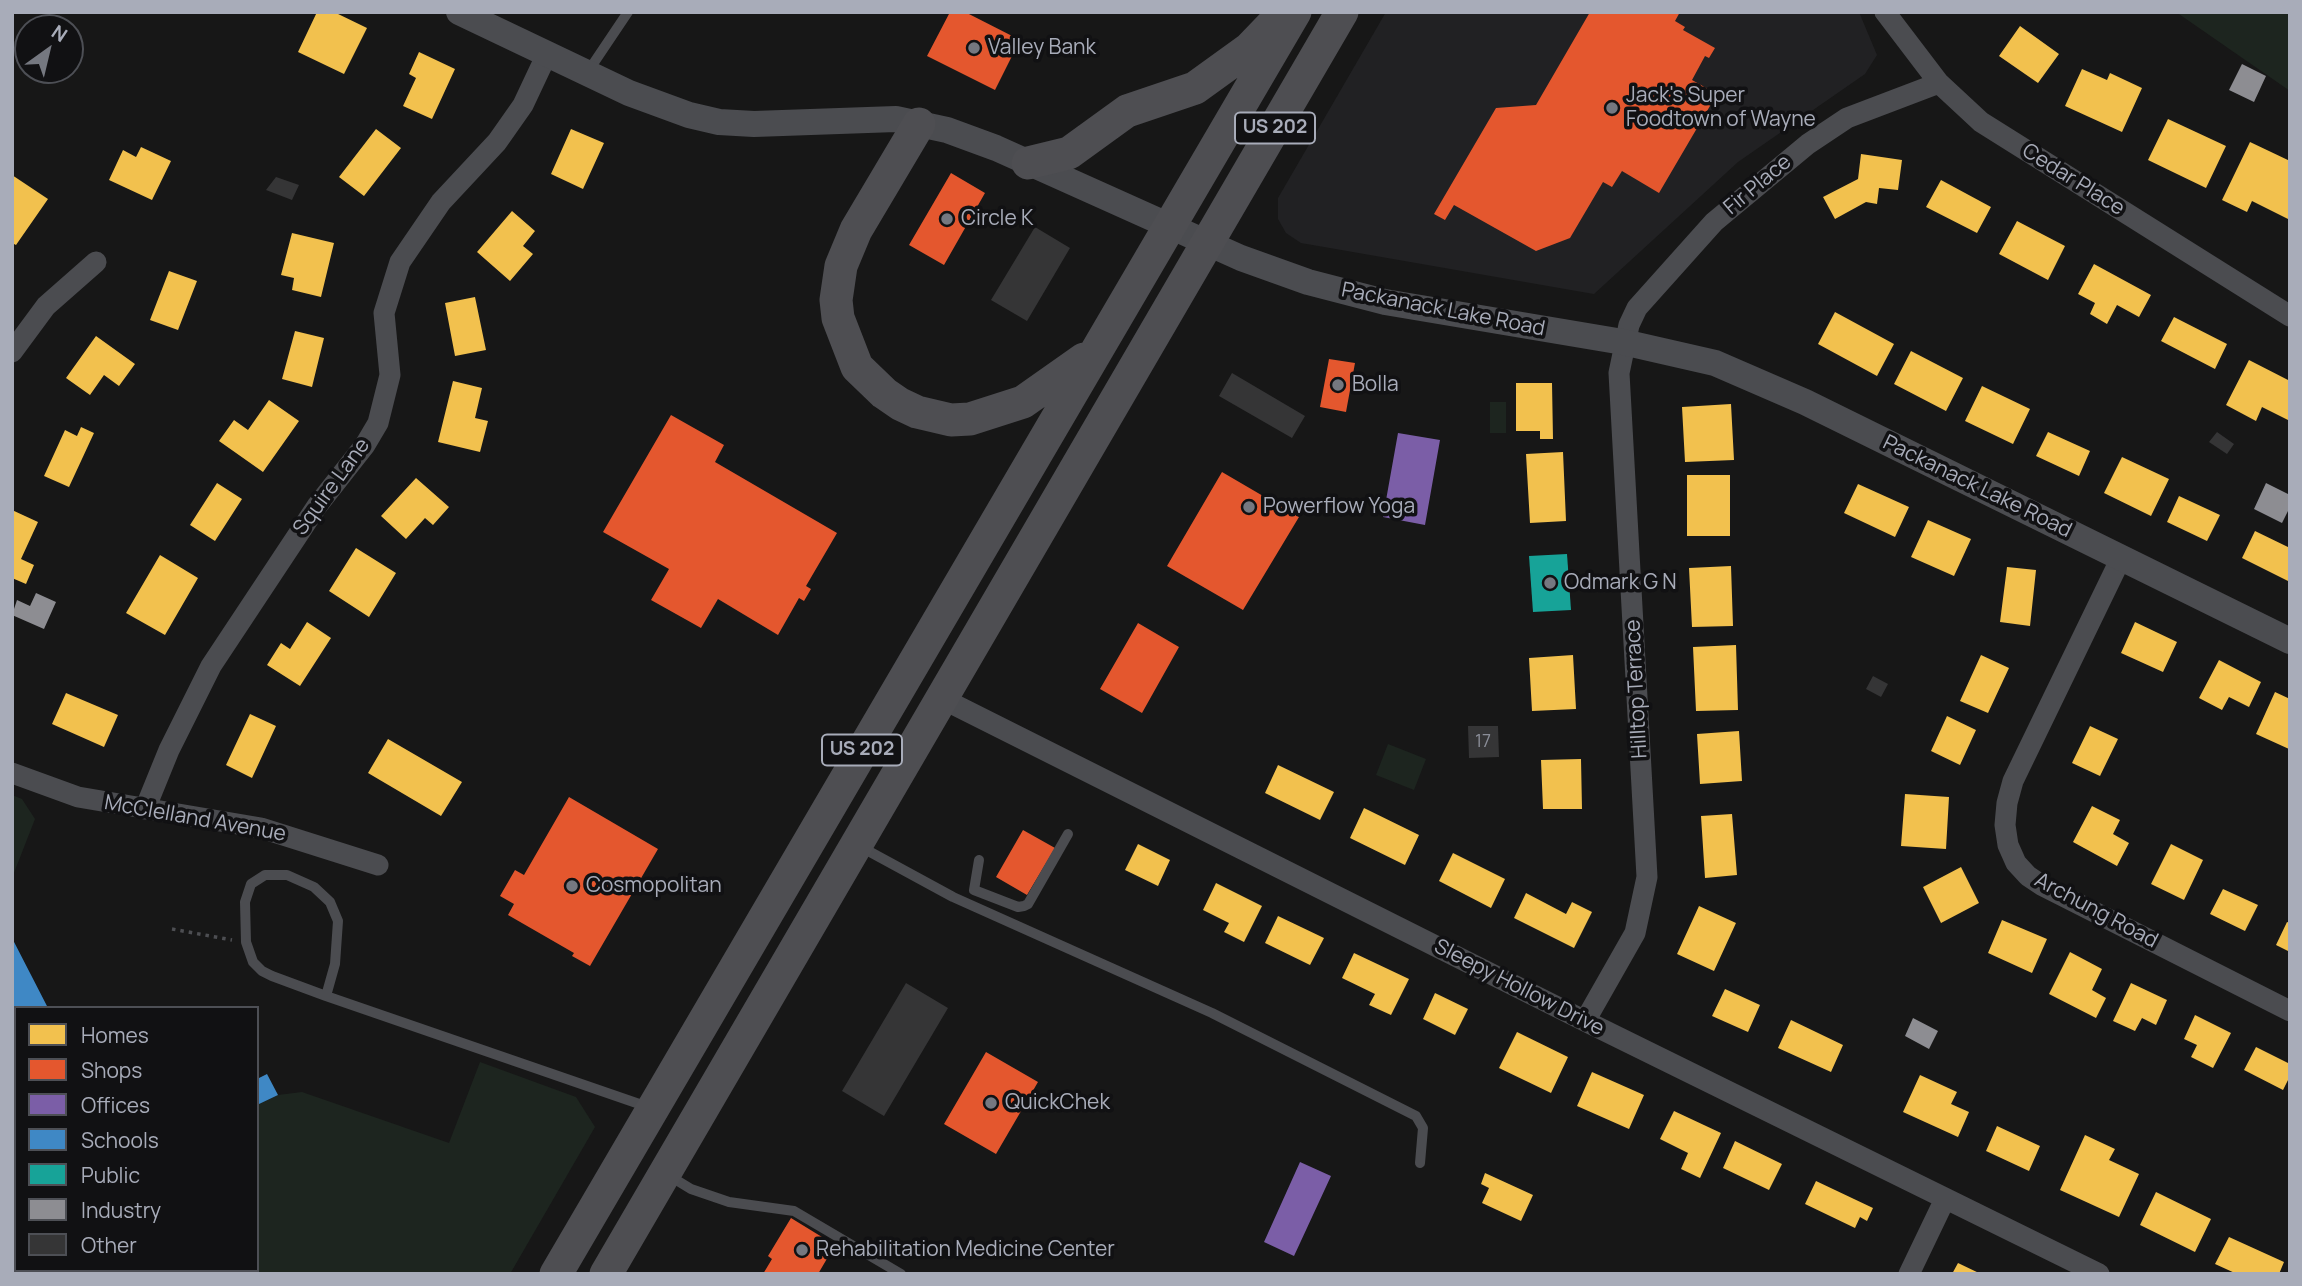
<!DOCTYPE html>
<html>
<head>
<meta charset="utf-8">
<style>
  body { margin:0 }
  #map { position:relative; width:2302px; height:1286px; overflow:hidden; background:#171717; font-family:Manrope,sans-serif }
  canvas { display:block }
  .frame { position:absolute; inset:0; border:14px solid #a8acb9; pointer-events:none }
  .legend { position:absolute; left:14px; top:1006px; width:245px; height:266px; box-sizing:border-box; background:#111113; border:2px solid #4d4f55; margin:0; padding:9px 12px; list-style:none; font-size:21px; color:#a8acb9 }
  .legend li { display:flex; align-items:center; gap:14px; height:35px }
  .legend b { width:35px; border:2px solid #4d4f55 }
  .north { position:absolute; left:14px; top:14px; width:70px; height:70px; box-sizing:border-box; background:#111113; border:2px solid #4d4f55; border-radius:50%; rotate:34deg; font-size:19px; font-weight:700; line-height:28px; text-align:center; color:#a8acb9 }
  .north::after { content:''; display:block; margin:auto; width:24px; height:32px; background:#757880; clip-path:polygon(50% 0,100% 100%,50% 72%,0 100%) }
</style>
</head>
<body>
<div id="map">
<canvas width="2302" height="1286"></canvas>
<div class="frame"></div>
<ul class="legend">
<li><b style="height:19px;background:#f2c14e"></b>Homes</li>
<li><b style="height:19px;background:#e4572e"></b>Shops</li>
<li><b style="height:19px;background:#7b5ea7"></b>Offices</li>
<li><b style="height:19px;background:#3f88c5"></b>Schools</li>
<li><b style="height:19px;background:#17a398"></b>Public</li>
<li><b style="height:19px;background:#8d8d92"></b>Industry</li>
<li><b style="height:19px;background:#353536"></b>Other</li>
</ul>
<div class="north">N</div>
</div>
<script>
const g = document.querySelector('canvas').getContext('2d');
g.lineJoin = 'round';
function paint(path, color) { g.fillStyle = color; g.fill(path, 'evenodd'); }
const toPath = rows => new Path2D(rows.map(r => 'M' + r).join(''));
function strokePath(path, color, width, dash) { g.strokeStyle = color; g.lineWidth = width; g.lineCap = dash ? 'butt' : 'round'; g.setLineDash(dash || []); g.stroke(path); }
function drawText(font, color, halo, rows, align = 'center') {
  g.font = font + ' Manrope,sans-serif'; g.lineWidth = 7; g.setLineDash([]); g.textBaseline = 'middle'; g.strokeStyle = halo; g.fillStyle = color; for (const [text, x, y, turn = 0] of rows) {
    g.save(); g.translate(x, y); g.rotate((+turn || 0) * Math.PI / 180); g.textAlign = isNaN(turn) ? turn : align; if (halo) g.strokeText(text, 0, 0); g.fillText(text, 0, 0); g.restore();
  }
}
paint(toPath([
  [1386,12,1859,12,1877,55,1865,74,1738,162,1594,294,1301,243,1286,233,1278,219,1278,198]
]), '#212123');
paint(toPath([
  [2176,12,2290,12,2290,91],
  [1490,402,1506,402,1506,433,1490,433],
  [1388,744,1426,759,1414,790,1376,775],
  [12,795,22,799,35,819,12,878],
  [480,1062,576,1097,595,1127,510,1274,12,1272,12,1237,16,1235,16,1270,257,1270,257,1105,278,1095,302,1092,449,1143]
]), '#1d251f');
paint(toPath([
  [317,12,334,12,367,28,344,74,298,52],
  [2020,26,2059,54,2038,83,1999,56],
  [419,52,455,69,432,119,403,106,416,78,409,74],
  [2082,69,2107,80,2110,73,2142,88,2122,132,2065,106],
  [2168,119,2226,146,2206,188,2148,160],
  [376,129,401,148,364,196,339,177],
  [571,129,604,143,583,189,551,174],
  [2250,142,2290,161,2290,220,2252,201,2247,212,2222,200],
  [141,147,171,161,152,200,109,180,123,150,136,157],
  [1861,154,1902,160,1898,190,1879,188,1877,204,1866,202,1835,219,1823,197,1858,179],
  [12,175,48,199,16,245,12,243],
  [1941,180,1991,207,1977,233,1926,207],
  [512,211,535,231,523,246,533,254,510,281,477,252],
  [2017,221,2065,246,2048,280,1999,254],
  [292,233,334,243,321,297,292,290,294,278,281,275],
  [2094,264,2151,295,2139,317,2117,305,2107,324,2090,314,2095,303,2078,294],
  [169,271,197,281,178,330,150,320],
  [475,297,486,350,455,356,445,303],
  [1835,312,1894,344,1877,376,1818,344],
  [2174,317,2227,344,2215,369,2161,341],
  [295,331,324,338,312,387,282,379],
  [96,336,135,364,119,386,104,375,90,395,66,378],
  [1911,351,1963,378,1946,411,1894,384],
  [2249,360,2290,381,2290,421,2262,407,2256,421,2226,405],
  [453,381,482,388,475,418,488,421,480,452,438,442],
  [1516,383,1552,383,1553,439,1540,439,1540,431,1516,431],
  [1982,386,2030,409,2013,444,1965,421],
  [269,400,299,421,263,472,219,441,234,420,248,430],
  [1731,404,1734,460,1685,462,1682,407],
  [81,427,94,433,69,487,44,476,65,430,77,436],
  [2048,432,2090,451,2079,476,2036,456],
  [1563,452,1566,521,1530,523,1526,454],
  [2122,457,2169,479,2151,516,2104,493],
  [1687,475,1730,475,1730,536,1687,536],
  [416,478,449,507,433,525,425,518,406,539,381,516],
  [217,483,242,499,215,541,190,525],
  [1858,484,1909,507,1895,537,1844,513],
  [2179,496,2220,515,2207,541,2167,522],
  [12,510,38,522,21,559,34,565,26,584,12,578],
  [1928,520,1971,539,1954,576,1911,557],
  [2255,531,2290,548,2290,582,2242,558],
  [356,548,396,573,369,617,329,591],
  [160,555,198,578,165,635,126,613],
  [1731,566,1733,626,1692,627,1689,568],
  [2007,567,2036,570,2030,626,2000,622],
  [307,622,331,638,300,686,267,665,281,643,290,649],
  [2135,622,2177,642,2163,672,2121,653],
  [1736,645,1738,710,1696,711,1693,647],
  [1573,655,1576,709,1532,711,1529,658],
  [1981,655,2009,668,1988,713,1960,701],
  [2219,660,2261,682,2249,707,2229,697,2222,710,2199,698],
  [2275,692,2290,699,2289,749,2256,734],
  [66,693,118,715,104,747,52,724],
  [250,714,276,726,252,778,226,765],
  [1947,716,1976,730,1960,765,1931,751],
  [2090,726,2118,739,2100,776,2072,763],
  [1739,731,1742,781,1700,784,1697,734],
  [388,739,462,782,441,816,368,773],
  [1581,759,1582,809,1543,809,1541,760],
  [1278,765,1334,792,1320,820,1265,793],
  [1905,794,1949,797,1946,849,1901,846],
  [2092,806,2120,820,2113,834,2129,843,2117,866,2073,842],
  [1364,808,1419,835,1405,865,1350,838],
  [1732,814,1737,875,1705,878,1701,816],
  [1138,844,1170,860,1158,886,1125,870],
  [2171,844,2203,860,2184,900,2151,884],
  [1453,853,1505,879,1491,908,1439,881],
  [1961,867,1979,903,1941,923,1923,887],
  [1216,883,1262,906,1244,942,1224,932,1229,923,1203,910],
  [2223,889,2258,905,2245,931,2210,914],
  [1526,893,1566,914,1572,902,1592,912,1574,948,1514,918],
  [1699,906,1736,923,1714,971,1677,954],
  [1278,916,1324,938,1310,965,1265,943],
  [2002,920,2047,939,2032,973,1988,953],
  [2287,922,2290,923,2290,952,2276,945],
  [2070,952,2102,969,2092,990,2106,998,2096,1018,2049,994],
  [1354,953,1409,979,1391,1015,1369,1005,1375,994,1342,978],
  [2131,983,2167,1000,2156,1025,2142,1018,2135,1031,2113,1021],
  [1725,989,1760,1005,1748,1032,1712,1016],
  [1435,993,1468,1009,1455,1035,1423,1019],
  [2195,1015,2231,1033,2213,1068,2191,1057,2197,1045,2184,1039],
  [1791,1020,1843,1045,1831,1072,1778,1048],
  [1517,1032,1568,1057,1551,1093,1499,1068],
  [2256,1047,2290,1064,2290,1076,2283,1090,2244,1070],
  [1592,1072,1644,1095,1629,1129,1577,1106],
  [1920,1075,1957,1092,1951,1104,1969,1112,1958,1137,1903,1112],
  [1674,1111,1721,1133,1700,1178,1681,1169,1688,1153,1660,1139],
  [1997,1126,2040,1146,2029,1171,1986,1151],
  [2085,1135,2115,1149,2109,1160,2139,1174,2119,1217,2060,1190],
  [1735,1141,1782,1164,1769,1190,1723,1168],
  [1485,1173,1533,1195,1521,1221,1482,1203,1489,1188,1481,1184],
  [1816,1181,1873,1208,1867,1221,1860,1217,1855,1228,1805,1204],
  [2156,1192,2211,1219,2195,1252,2140,1225],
  [2229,1237,2284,1262,2279,1274,2237,1274,2215,1264],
  [1958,1263,1981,1274,1952,1274]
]), '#f2c14e');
paint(toPath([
  [950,12,965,12,1020,40,995,90,927,56],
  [1590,12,1680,12,1675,21,1685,27,1683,30,1715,48,1709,58,1705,56,1692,80,1717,94,1659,193,1622,171,1612,187,1603,182,1570,238,1536,251,1454,205,1445,220,1434,214,1496,108,1536,105],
  [951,173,985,193,944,265,909,245],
  [1329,359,1355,363,1346,412,1320,407],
  [671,415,724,445,715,462,837,533,806,586,811,589,804,601,799,598,778,635,718,599,701,628,651,600,669,569,603,532],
  [1222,472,1299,517,1243,610,1167,566],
  [1138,623,1179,647,1142,713,1100,689],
  [569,797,658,849,590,966,572,956,574,953,508,915,514,904,500,896,515,870,524,875],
  [1023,830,1055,848,1027,895,996,877],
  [986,1052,1038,1082,996,1154,944,1124],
  [791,1218,835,1245,818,1274,763,1274,772,1259,768,1256]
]), '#e4572e');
paint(toPath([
  [1398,433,1440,440,1425,525,1383,517],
  [1300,1162,1331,1176,1294,1256,1264,1242]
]), '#7b5ea7');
paint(toPath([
  [12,938,48,1008,16,1008,16,1116,12,1109],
  [267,1074,278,1095,257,1105,257,1079],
  [16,1157,16,1235,12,1237,12,1158]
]), '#3f88c5');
paint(toPath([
  [1567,554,1571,610,1533,612,1529,556]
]), '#17a398');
paint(toPath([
  [2242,64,2266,76,2254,102,2229,90],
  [2266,483,2290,495,2290,507,2282,523,2254,509],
  [36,593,56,602,44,629,12,615,17,600,30,606],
  [1913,1018,1938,1031,1929,1049,1905,1036]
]), '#8d8d92');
paint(toPath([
  [276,177,299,185,292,200,266,190],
  [1035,227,1070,248,1027,321,991,300],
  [1232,373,1305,416,1292,438,1219,396],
  [2217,432,2234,444,2227,454,2209,442],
  [1873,676,1888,684,1881,697,1866,689],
  [1468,726,1498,726,1499,757,1469,758],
  [906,983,948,1008,884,1116,842,1091]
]), '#353536');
strokePath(toPath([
  [172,929,232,940]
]), '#4d4e52', 3.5, [3.5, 5]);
strokePath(toPath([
  [587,73,628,12],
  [861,847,953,897,1212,1013,1416,1116,1423,1128,1420,1163],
  [979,860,974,890,1018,907,1024,906,1028,904,1068,834],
  [326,996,335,964,338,921,330,902,314,887,287,875,265,875,251,884,245,902,246,942,253,962,262,971,272,976,326,996,355,1006,648,1107],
  [668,1175,691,1189,729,1202,794,1211,901,1274]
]), '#4b4c50', 10);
strokePath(toPath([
  [1885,12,1939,83,1981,122,2290,316],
  [12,352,46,306,96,262],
  [2121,558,2013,781,2007,803,2005,825,2008,845,2016,863,2028,876,2043,886,2290,1011],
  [941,698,1585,1021,2099,1274],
  [12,773,78,797,261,828,378,865],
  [145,809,169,750,211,666,317,506,365,445,378,423,390,375,384,313,400,262,441,202,497,142,523,105,547,54],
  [1585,1021,1635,933,1647,877,1619,373,1629,325,1637,308,1714,222,1808,144,1847,118,1939,83],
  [1909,1274,1945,1199]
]), '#4b4c50', 21);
strokePath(toPath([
  [459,12,629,93,689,115,719,122,754,124,896,119,947,130,996,148,1241,258,1308,282,1385,302,1623,342,1715,363,1805,402,2290,641]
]), '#4b4c50', 26);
strokePath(toPath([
  [919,124,856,230,841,266,836,300,838,318,857,367,884,393,900,404,917,412,951,420,970,419,1023,402,1084,359],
  [1028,163,1069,153,1127,111,1195,88,1249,49,1275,22],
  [556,1274,1295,12],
  [606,1274,1342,12]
]), '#4e4e52', 33);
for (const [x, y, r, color] of [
  [974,48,7,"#757880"],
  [1612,108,7,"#757880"],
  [947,219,7,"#757880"],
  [1338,385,7,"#757880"],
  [1249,507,7,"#757880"],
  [1550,583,7,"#757880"],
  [572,886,7,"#757880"],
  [991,1103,7,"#757880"],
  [802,1250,7,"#757880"]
]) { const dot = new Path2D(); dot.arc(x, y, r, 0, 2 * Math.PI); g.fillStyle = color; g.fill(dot); strokePath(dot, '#111113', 2.5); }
drawText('18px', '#8b8e98', null, [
  ["17",1483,742]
]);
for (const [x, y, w] of [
  [1275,128,80],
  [862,750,80]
]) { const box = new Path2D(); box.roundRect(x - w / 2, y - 15.5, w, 31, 5); g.fillStyle = '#111113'; g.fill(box); strokePath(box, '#a8acb9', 2); }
drawText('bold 19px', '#a8acb9', null, [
  ["US 202",1275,128],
  ["US 202",862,750]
]);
drawText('21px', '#a8acb9', '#111113', [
  ["Valley Bank",988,48],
  ["Jack's Super",1626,96],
  ["Foodtown of Wayne",1626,120],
  ["Circle K",961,219],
  ["Bolla",1352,385],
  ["Powerflow Yoga",1263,507],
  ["Odmark G N",1564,583],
  ["Cosmopolitan",586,886],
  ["QuickChek",1005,1103],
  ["Rehabilitation Medicine Center",816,1250]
], 'left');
drawText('21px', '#a8acb9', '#111113', [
  ["Cedar Place",2073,180,32],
  ["Fir Place",1758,185,-40],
  ["Packanack Lake Road",1443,310,11],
  ["Squire Lane",332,487,-54],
  ["Packanack Lake Road",1977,487,26],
  ["Hilltop Terrace",1637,689,-93],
  ["McClelland Avenue",195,819,10],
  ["Archung Road",2096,911,28],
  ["Sleepy Hollow Drive",1519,988,27]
]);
</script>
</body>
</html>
